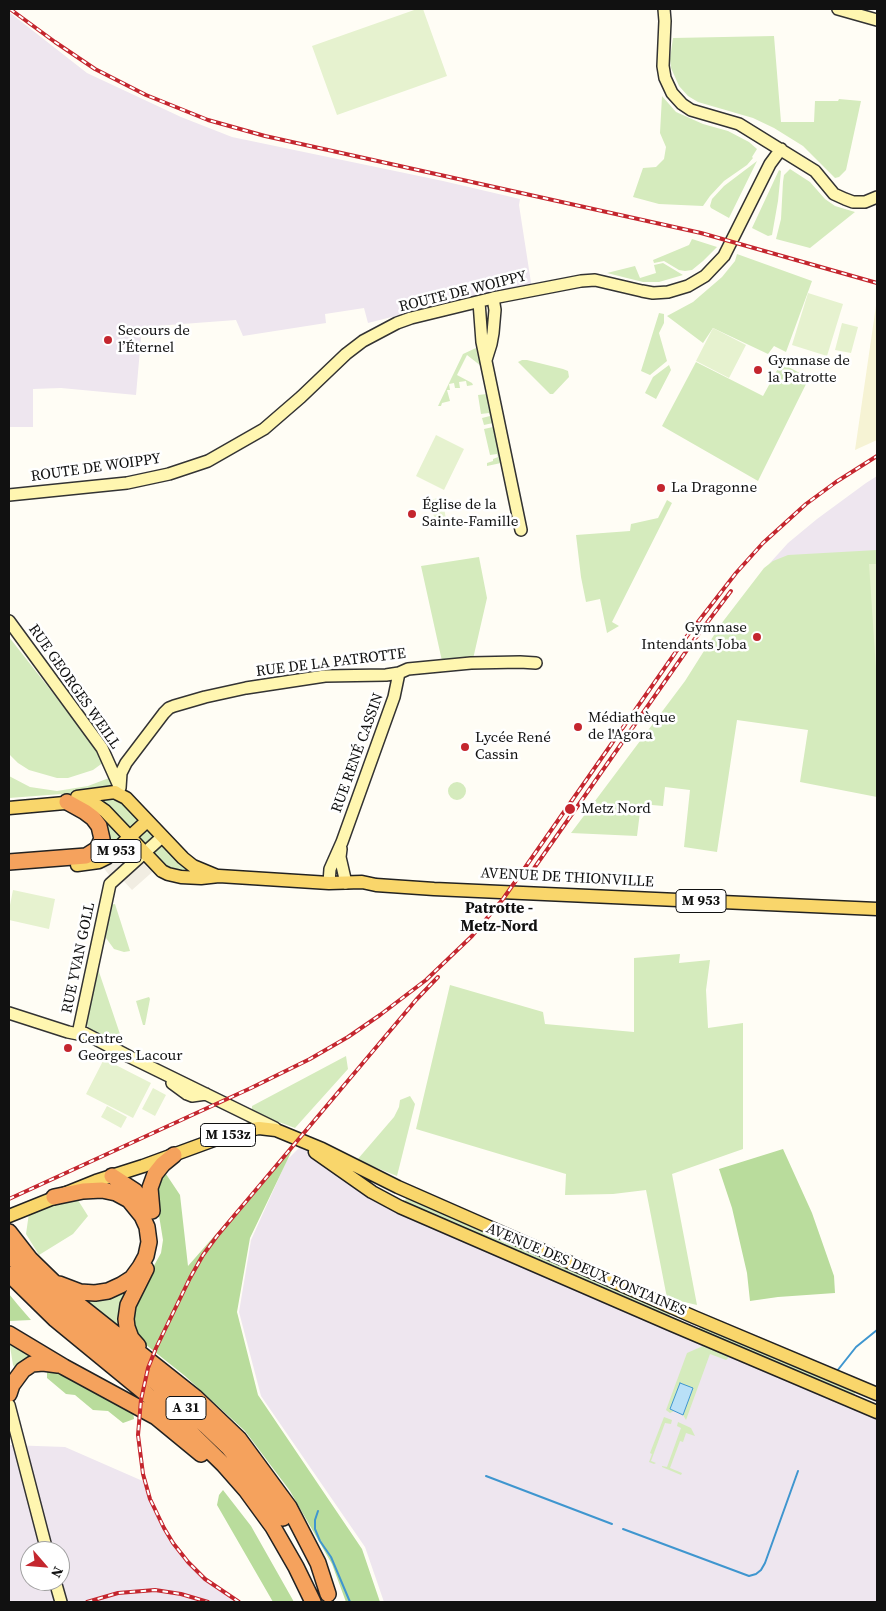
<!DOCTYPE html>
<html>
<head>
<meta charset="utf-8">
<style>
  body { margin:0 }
  #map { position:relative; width:886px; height:1611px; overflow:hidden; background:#fffdf5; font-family:"Source Serif 4",serif }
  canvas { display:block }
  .frame { position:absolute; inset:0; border:10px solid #111; pointer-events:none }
  .north { position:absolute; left:20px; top:1541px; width:50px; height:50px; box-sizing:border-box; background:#fff; border:1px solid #a0a0a0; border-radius:50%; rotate:117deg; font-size:14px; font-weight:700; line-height:20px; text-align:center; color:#111 }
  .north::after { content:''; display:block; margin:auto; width:18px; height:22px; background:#c4262e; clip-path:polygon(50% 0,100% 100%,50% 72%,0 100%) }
</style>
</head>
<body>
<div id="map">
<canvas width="886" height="1611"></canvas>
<div class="frame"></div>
<div class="north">N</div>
</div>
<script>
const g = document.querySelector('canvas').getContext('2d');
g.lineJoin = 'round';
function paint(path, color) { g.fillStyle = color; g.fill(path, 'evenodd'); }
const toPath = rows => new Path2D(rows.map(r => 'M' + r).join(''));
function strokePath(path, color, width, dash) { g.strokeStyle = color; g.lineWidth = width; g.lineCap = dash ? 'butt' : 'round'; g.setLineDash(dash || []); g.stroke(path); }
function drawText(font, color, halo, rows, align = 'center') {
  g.font = font + ' "Source Serif 4",serif'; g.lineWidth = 5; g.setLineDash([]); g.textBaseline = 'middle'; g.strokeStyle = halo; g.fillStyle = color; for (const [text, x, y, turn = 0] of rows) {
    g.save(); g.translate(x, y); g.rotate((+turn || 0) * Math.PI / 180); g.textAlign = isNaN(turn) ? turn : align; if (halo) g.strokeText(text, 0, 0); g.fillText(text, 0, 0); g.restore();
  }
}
paint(toPath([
  [9,12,87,73,181,117,232,137,443,181,520,199,519,205,532,289,479,302,419,310,368,323,364,308,325,314,326,323,243,336,236,320,142,327,136,395,61,388,33,389,33,427,9,427],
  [877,476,877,553,779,559,769,564,788,543,817,519,866,483],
  [303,1144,372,1192,877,1412,877,1602,384,1602,365,1547,261,1396,239,1312,251,1240,287,1160],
  [9,1445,65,1447,145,1482,164,1528,199,1574,234,1602,9,1602],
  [30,1551,60,1551,60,1581,30,1581]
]), '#eee6ef');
paint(toPath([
  [877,299,877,440,855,450]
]), '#f6f3d4');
paint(toPath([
  [774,36,781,122,814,122,815,101,838,101,839,99,861,101,846,170,839,177,835,178,803,146,774,128,753,118,698,102,688,96,679,86,671,68,670,59,673,38],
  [662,96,676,112,703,124,728,131,749,142,757,149,752,157,753,158,747,165,724,181,710,196,703,206,659,204,633,197,643,168,656,167,664,159,666,147,660,133],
  [757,161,729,218,711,208,710,206,712,199,724,186],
  [790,169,810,182,825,199,835,206,855,212,810,248,776,239,781,219,783,182,784,175],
  [779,170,781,171,778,201,772,235,768,236,752,228],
  [692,239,717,247,703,261,692,270,685,271,679,270,664,261,654,263,653,260,689,245],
  [737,254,812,281,786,352,774,346,768,354,713,328,703,343,667,316,693,302,722,277,735,261],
  [663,263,683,275,659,282,643,282,607,273,635,266,640,278,656,273,654,265],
  [659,313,664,314,664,323,659,333,667,361,650,375,641,371],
  [476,348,481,366,467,355,457,375,472,383,473,385,467,386,466,381,459,382,460,388,455,388,454,383,449,384,450,390,447,390,450,401,442,403,441,406,438,406,463,354],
  [522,360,527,360,563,369,568,371,569,377,553,394,550,394,518,362],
  [696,362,763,396,781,363,809,378,758,481,662,426],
  [669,365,671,370,656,399,645,393,653,377],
  [487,394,493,423,484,425,482,418,490,416,489,413,481,414,478,395],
  [493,427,501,463,487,466,487,463,493,461,493,459,498,457,497,454,490,455,484,429],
  [667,500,672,503,612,622,619,626,607,633,600,599,586,602,581,577,576,535,630,531,631,524,658,518],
  [877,550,877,797,800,782,808,730,737,720,717,852,684,847,690,790,665,787,663,806,641,804,637,836,571,833,685,681,721,624,764,568,773,561,788,555],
  [479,557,487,598,473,659,442,661,421,566],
  [9,637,103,757,104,762,93,770,68,778,57,778,29,770,18,763,9,754],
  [9,776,30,787,57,791,88,786,109,778,113,786,88,792,9,798],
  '448 791a9 9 0 1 1 18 0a9 9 0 1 1-18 0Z',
  [115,792,201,878,107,858,97,849,89,803],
  [115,904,130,951,124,952,114,949,106,938,105,933,110,905],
  [680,954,679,963,710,960,706,990,708,1028,743,1023,743,1149,672,1174,697,1305,667,1298,646,1190,613,1194,565,1195,566,1174,416,1129,450,985,543,1012,545,1024,634,1032,634,958],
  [98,969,122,1040,116,1042,89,1029,87,1025,86,1020,96,970],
  [149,997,150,999,145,1025,143,1025,136,1001],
  [346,1056,348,1069,295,1128,252,1112,252,1106],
  [410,1096,415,1104,397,1176,357,1160,394,1117,399,1107,400,1100],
  [408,1195,670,1313,670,1315,669,1317,403,1204],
  [76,1197,88,1216,73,1234,39,1255,26,1234,29,1213],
  [132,1283,123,1335,74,1295],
  [701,1325,855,1391,855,1393,854,1396,698,1330],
  [9,1340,42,1357,16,1370,13,1365],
  [703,1346,729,1357,726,1360,710,1354,686,1420,683,1415,693,1388,670,1409,674,1411,670,1413,666,1410,687,1353],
  [664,1417,672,1420,671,1424,665,1423,651,1461,656,1463,654,1464,649,1462,652,1454,650,1453],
  [678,1422,691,1428,695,1436,686,1433,683,1442,680,1441,670,1468,682,1473,681,1475,662,1467,662,1466,667,1467,681,1428,677,1426]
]), '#d5ebbd');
paint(toPath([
  [295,1144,250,1238,237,1312,258,1395,362,1549,380,1602,346,1602,332,1564,290,1491,245,1431,185,1376,140,1340,133,1329,133,1308,141,1289,161,1253,163,1240,156,1197,159,1179,164,1171,180,1195,188,1266],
  [783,1149,812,1213,834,1276,835,1293,778,1297,750,1301,747,1273,732,1208,719,1169],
  [9,1294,18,1305,31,1320,9,1321],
  [47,1368,77,1379,133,1411,134,1419,123,1423,108,1411,93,1410,75,1395,66,1394,47,1378],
  [223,1490,251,1526,294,1602,273,1602,217,1505,219,1495]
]), '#b9dc9c');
paint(toPath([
  [417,9,423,9,447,76,337,115,312,46],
  [808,293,843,304,827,356,792,345],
  [842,323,858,327,851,353,835,350],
  [713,328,746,345,729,378,696,361],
  [436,435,464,449,444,490,416,476],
  [442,497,446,519,435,521,430,500],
  [869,564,877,564,877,669,876,669],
  [13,890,55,899,49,929,9,920,9,910],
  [104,1059,151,1083,133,1118,86,1094],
  [153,1088,166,1095,155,1116,142,1109],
  [107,1106,127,1117,121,1128,101,1117]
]), '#e6f2cf');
paint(toPath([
  [130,838,158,867,132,890,119,876,113,880,99,862]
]), '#f1ede2');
const water = toPath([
  [680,1383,693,1388,683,1415,670,1409,680,1383]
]);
paint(water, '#b9e0f7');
strokePath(water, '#3f96cf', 1);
strokePath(toPath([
  [837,1371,856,1347,877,1330],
  [486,1476,612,1524],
  [318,1511,315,1520,315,1529,320,1541,331,1557,350,1602],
  [623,1529,749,1576,756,1574,761,1570,765,1563,798,1471]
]), '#3f96cf', 2);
const secondary = toPath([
  [664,9,665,21,663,66,665,78,672,93,682,104,691,110,739,124,815,171,834,194,845,199,853,202,865,202,877,197],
  [838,9,877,20],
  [479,302,482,342,521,530],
  [486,360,491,344,493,333,495,310,493,298],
  [9,495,127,483,169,474,208,461,264,429,301,397,346,354,363,341,397,323,411,318,493,298,581,281,595,280,642,291,653,293,668,292,688,286,705,276,724,256,770,164,781,149],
  [9,621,102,748,119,786],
  [120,788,121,773,126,763,164,713,169,708,174,706,205,697,246,688,325,676,386,675,399,673,408,669,471,663,520,662,536,663],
  [341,849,340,857,346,883],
  [329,883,330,869,342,842,394,697,399,673],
  [9,1013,68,1032,78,1034,110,884,162,837],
  [78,1034,84,1033,130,1057,275,1128],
  [172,1083,187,1094,192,1096,206,1094],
  [9,1405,47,1551],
  [55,1581,61,1602]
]);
const primary = toPath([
  [77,797,115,792,118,794,126,798,183,858,193,866,217,876],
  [9,808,76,802,95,804,105,811,162,871,168,874,181,877,201,878,219,876,329,883,362,882,376,885,434,889,877,909],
  [77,865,99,862,107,858,147,821],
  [315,1152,372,1192,400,1207,670,1324,877,1412],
  [9,1216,96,1181,143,1166,233,1133,259,1128,276,1130,322,1149,398,1187,694,1317,877,1394]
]);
const highway = toPath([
  [9,862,86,856,97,849,102,839,99,826,93,818,85,812,67,802],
  [112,1176,135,1191,149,1210],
  [54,1197,83,1191,102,1190,116,1193,129,1200,142,1216,147,1227,149,1242,146,1256,140,1267,132,1278,121,1285,108,1291,95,1293,80,1292,59,1284],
  [152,1211,150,1188,155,1174,163,1164,174,1155],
  [9,1232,30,1259,69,1297,195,1397,239,1439,289,1507,318,1563,328,1594],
  [9,1253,27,1274,59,1304,159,1385,206,1426,228,1447,248,1471,283,1518],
  [9,1274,55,1319,178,1420,224,1465,246,1490,273,1527,296,1567,313,1602],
  [9,1334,64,1367,156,1417,201,1454],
  [138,1346,131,1338,127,1327,126,1319,128,1305,146,1269],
  [9,1394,12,1385,23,1370,32,1364,43,1363,58,1365]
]);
strokePath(secondary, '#333', 14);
strokePath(primary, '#222', 15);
strokePath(highway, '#222', 18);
strokePath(secondary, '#fff6b0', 11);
strokePath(primary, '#f9d66b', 12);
strokePath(highway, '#f5a25d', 15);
const rail = toPath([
  [10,9,55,42,95,69,146,95,208,120,265,136,701,233,877,283],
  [530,874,694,640,731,591],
  [9,1199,251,1088,310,1059,348,1037,380,1015,426,980,472,936,503,899,687,636,736,573,763,543,806,504,836,482,877,456],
  [87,1602,118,1593,155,1590,181,1594,208,1602],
  [239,1602,205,1579,188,1562,173,1543,164,1528,150,1499,143,1474,138,1435,141,1400,148,1368,156,1348,190,1278,203,1255,217,1236,416,1000,438,977]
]);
strokePath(rail, '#c4262e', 4);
strokePath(rail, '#fff', 2, [5.5]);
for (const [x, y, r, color] of [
  [108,340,5,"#c4262e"],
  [758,370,5,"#c4262e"],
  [661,488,5,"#c4262e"],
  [412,514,5,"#c4262e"],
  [757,637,5,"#c4262e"],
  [578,727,5,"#c4262e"],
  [465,747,5,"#c4262e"],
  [570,809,6,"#c4262e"],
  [68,1048,5,"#c4262e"]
]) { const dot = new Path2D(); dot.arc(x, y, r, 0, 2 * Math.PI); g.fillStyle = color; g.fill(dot); strokePath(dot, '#fff', 2); }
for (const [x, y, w] of [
  [116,851,50],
  [701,901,50],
  [228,1135,55],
  [186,1408,40]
]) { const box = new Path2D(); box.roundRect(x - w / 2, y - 11.5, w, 23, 4); g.fillStyle = '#fff'; g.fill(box); strokePath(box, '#111', 1); }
drawText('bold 14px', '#111', null, [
  ["M 953",116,851],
  ["M 953",701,901],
  ["M 153z",228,1135],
  ["A 31",186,1408]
]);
drawText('15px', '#111', '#fff', [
  ["ROUTE DE WOIPPY",463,292,-14],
  ["ROUTE DE WOIPPY",96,468,-8],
  ["RUE DE LA PATROTTE",331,663,-7],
  ["RUE GEORGES WEILL",74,687,55],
  ["RUE RENÉ CASSIN",358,753,-70],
  ["AVENUE DE THIONVILLE",567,878,3],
  ["RUE YVAN GOLL",79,958,-78],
  ["AVENUE DES DEUX FONTAINES",586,1270,23]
]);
drawText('15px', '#111', '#fff', [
  ["Secours de",118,331],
  ["l’Éternel",118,348],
  ["Gymnase de",768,361],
  ["la Patrotte",768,378],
  ["La Dragonne",671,488],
  ["Église de la",422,505],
  ["Sainte-Famille",422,522],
  ["Gymnase",747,628,"right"],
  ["Intendants Joba",747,645,"right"],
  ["Médiathèque",588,718],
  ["de l'Agora",588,735],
  ["Lycée René",475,738],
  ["Cassin",475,755],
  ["Metz Nord",581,809],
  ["Centre",78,1039],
  ["Georges Lacour",78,1056]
], 'left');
drawText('bold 16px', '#111', '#fff', [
  ["Patrotte -",499,909],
  ["Metz-Nord",499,927]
]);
</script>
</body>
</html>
